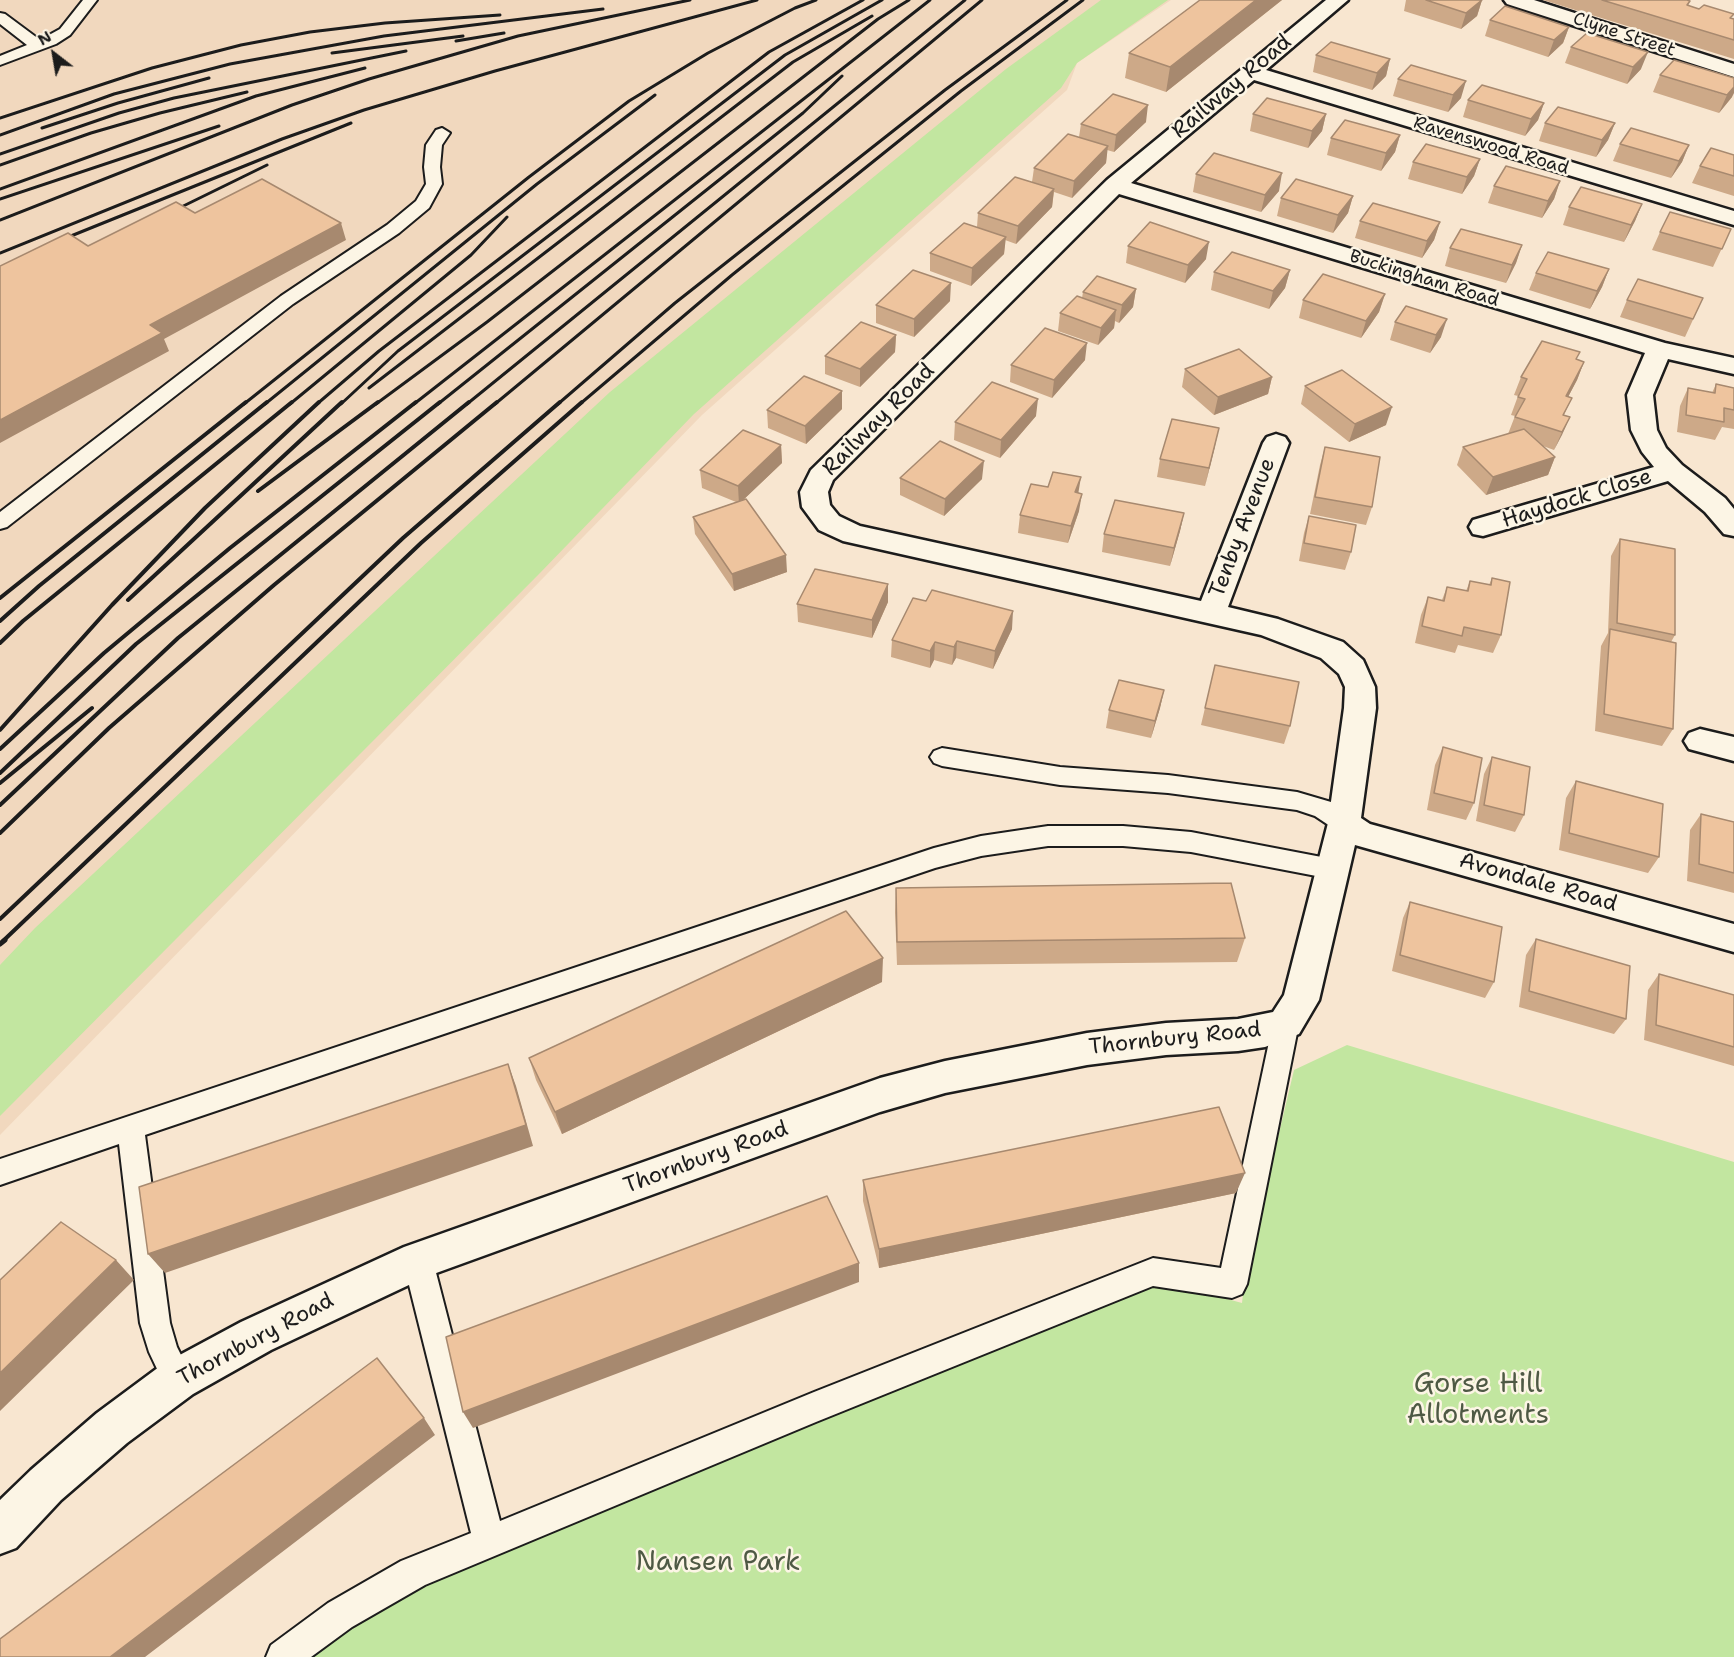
<!DOCTYPE html>
<html>
<head>
<meta charset="utf-8">
<style>
  body { margin:0 }
  #map { position:relative; width:1734px; height:1657px; overflow:hidden; background:#f8e6d0; font-family:"Shantell Sans",sans-serif }
  canvas { display:block }
  .north { position:absolute; left:24px; top:24px; width:60px; height:60px; -webkit-text-stroke:4px #fcf5e5; paint-order:stroke; rotate:329deg; font-size:16px; font-weight:700; line-height:24px; text-align:center; color:#1c1c1c }
  .north::after { content:''; display:block; margin:auto; width:21px; height:27px; background:#1c1c1c; clip-path:polygon(50% 0,100% 100%,50% 72%,0 100%) }
</style>
</head>
<body>
<div id="map">
<canvas width="1734" height="1657"></canvas>
<div class="north">N</div>
</div>
<script>
const g = document.querySelector('canvas').getContext('2d');
g.lineJoin = 'round';
function paint(path, color) { g.fillStyle = color; g.fill(path, 'evenodd'); }
const toPath = rows => new Path2D(rows.map(r => 'M' + r).join(''));
function strokePath(path, color, width, dash) { g.strokeStyle = color; g.lineWidth = width; g.lineCap = dash ? 'butt' : 'round'; g.setLineDash(dash || []); g.stroke(path); }
function drawText(font, color, halo, rows, align = 'center') {
  g.font = font + ' "Shantell Sans",sans-serif'; g.lineWidth = 5; g.setLineDash([]); g.textBaseline = 'middle'; g.strokeStyle = halo; g.fillStyle = color; for (const [text, x, y, turn = 0] of rows) {
    g.save(); g.translate(x, y); g.rotate((+turn || 0) * Math.PI / 180); g.textAlign = isNaN(turn) ? turn : align; if (halo) g.strokeText(text, 0, 0); g.fillText(text, 0, 0); g.restore();
  }
}
paint(toPath([
  [0,0,1171,0,1077,63,1067,90,702,415,0,1135]
]), '#f1d8be');
paint(toPath([
  [1101,0,1168,0,1077,63,1061,88,694,414,539,574,0,1116,0,965,35,928,610,392,1006,69],
  [1347,1045,1734,1162,1734,1657,306,1657,354,1622,409,1591,817,1419,1157,1280,1242,1303,1245,1276,1294,1070]
]), '#c2e6a0');
const service = toPath([
  [83,0,97,0,70,35,56,44,0,65,0,56,27,45,0,24,0,13,5,14,40,40,60,29,83,0],
  [442,128,450,133,442,145,440,167,442,184,429,208,399,233,293,304,7,527,0,529,0,512,281,296,387,225,416,201,426,184,424,167,426,145,436,130,442,128],
  [942,748,1060,767,1168,775,1297,792,1331,802,1352,816,1356,823,1352,830,1344,832,1336,830,1315,816,1297,810,1168,793,1060,785,942,766,934,763,930,757,934,751,942,748],
  [1048,826,1123,826,1191,832,1332,859,1341,862,1344,869,1341,876,1332,879,1191,852,1123,846,1048,846,981,856,935,868,145,1135,170,1323,177,1347,193,1379,189,1390,178,1394,167,1390,149,1352,140,1323,119,1144,0,1185,0,1159,934,848,981,836,1048,826],
  [1286,1012,1295,1015,1299,1023,1247,1284,1242,1294,1232,1298,1153,1286,816,1422,425,1585,352,1627,311,1657,266,1657,271,1645,328,1603,401,1561,471,1533,403,1261,408,1251,418,1247,428,1251,433,1261,500,1521,814,1392,1153,1258,1221,1268,1273,1023,1277,1015,1286,1012]
]);
const minor = toPath([
  [1326,0,1348,0,1266,70,1734,211,1734,225,1254,80,1131,183,1665,343,1734,358,1734,374,1668,359,1653,395,1657,430,1666,448,1682,465,1725,498,1734,509,1734,536,1724,534,1705,512,1668,481,1483,536,1473,534,1469,527,1473,520,1654,467,1642,452,1631,430,1627,395,1645,353,1119,194,833,480,828,492,830,505,839,516,860,526,1201,601,1263,443,1267,437,1276,434,1285,437,1289,443,1228,607,1278,619,1343,642,1363,660,1375,687,1376,708,1361,818,1370,824,1734,924,1734,952,1355,845,1319,1000,1299,1034,1265,1047,1238,1051,1166,1055,1087,1065,945,1093,880,1112,428,1276,271,1350,193,1394,127,1443,61,1500,16,1548,0,1554,0,1500,31,1470,97,1413,163,1364,241,1322,404,1247,880,1078,945,1061,1087,1033,1166,1023,1238,1019,1273,1012,1284,995,1328,823,1344,708,1345,687,1339,674,1321,658,1261,635,843,541,819,530,802,507,800,492,811,470,1107,180,1326,0],
  [1504,0,1534,0,1734,64,1734,77,1507,4,1504,0],
  [1700,729,1734,737,1734,761,1689,749,1684,741,1689,733,1700,729]
]);
strokePath(service, '#1c1c1c', 4);
strokePath(minor, '#1c1c1c', 5);
paint(service, '#fcf5e5');
paint(minor, '#fcf5e5');
strokePath(toPath([
  [456,41,504,33],
  [332,53,463,36],
  [0,118,152,68,241,45,310,32,385,23,500,15],
  [42,128,118,103,209,78],
  [0,135,114,94,230,64,384,36,603,9],
  [0,154,119,113,174,98,406,51],
  [0,165,91,133,160,113,247,92],
  [0,189,256,96,365,68],
  [0,199,219,126],
  [167,214,267,165],
  [0,220,292,105,369,79,518,36,690,0],
  [56,242,351,123],
  [0,253,282,139,364,110,495,71,757,0],
  [369,388,793,62,872,16],
  [244,404,529,177,629,101,708,53,795,8,816,0],
  [265,404,537,184,655,95],
  [290,404,471,255,507,217],
  [317,404,379,351,769,52,863,0],
  [341,404,398,351,785,55,882,0],
  [376,404,487,322,878,19,909,0],
  [414,404,930,0],
  [438,404,803,113,842,76],
  [467,404,965,0],
  [495,404,982,0],
  [558,404,675,303,945,90,1067,0],
  [580,404,732,275,961,91,1083,0]
]), '#1c1c1c', 3);
strokePath(toPath([
  [258,491,378,402],
  [0,598,246,402],
  [128,600,342,402],
  [0,621,39,586,267,402],
  [0,643,23,621,292,402],
  [0,730,112,605,205,508,319,402],
  [0,749,104,653,230,548,416,402],
  [0,773,136,644,440,402],
  [0,783,92,708],
  [0,805,178,638,469,402],
  [0,833,109,728,274,585,497,402],
  [0,919,403,538,560,402],
  [3,941,421,543,582,402]
]), '#1c1c1c', 4);
strokePath(toPath([
  [0,944,5,940]
]), '#1c1c1c', 5);
paint(toPath([
  [1200,0,1282,0,1166,92,1125,78,1129,53],
  [1406,0,1482,0,1477,16,1461,29,1404,11],
  [1543,0,1687,0,1690,1,1688,6,1734,19,1734,59],
  [1490,20,1569,27,1563,43,1548,57,1485,36],
  [1571,47,1641,69,1627,84,1565,63],
  [1316,55,1390,59,1386,76,1372,90,1313,72],
  [1660,75,1732,97,1719,113,1653,92],
  [1398,79,1461,98,1448,112,1393,96],
  [1468,100,1544,103,1538,120,1525,136,1463,117],
  [1253,114,1326,114,1322,131,1308,148,1250,131],
  [1146,122,1114,152,1107,150,1106,163,1072,198,1054,192,1052,207,1016,244,1005,240,1004,254,971,286,930,271,930,253,977,227,978,213,1032,182,1034,168,1079,137,1081,124],
  [1545,123,1615,123,1608,140,1596,157,1539,141],
  [1400,135,1395,152,1381,171,1327,155,1331,138],
  [1620,144,1689,145,1682,162,1671,178,1613,161],
  [1734,155,1734,196,1692,183,1700,166],
  [1480,159,1474,176,1462,194,1408,179,1413,162],
  [1196,174,1279,191,1261,212,1193,192],
  [1560,181,1554,199,1542,218,1488,203,1494,186],
  [1353,196,1348,213,1333,233,1277,216,1281,198],
  [1642,204,1635,221,1624,242,1563,225,1569,207],
  [1360,221,1440,222,1434,240,1422,258,1355,238],
  [1731,229,1713,267,1652,250,1660,232],
  [1522,245,1516,263,1506,283,1445,266,1450,248],
  [1128,246,1206,259,1185,283,1126,263],
  [1609,269,1602,287,1590,309,1529,290,1536,273],
  [1290,270,1285,288,1269,309,1211,290,1214,272],
  [1136,289,1133,307,1119,323,1115,321,1114,328,1098,345,1058,331,1060,313,1082,298,1083,292],
  [1385,294,1379,312,1361,338,1299,318,1303,300],
  [1703,298,1685,337,1620,317,1627,300],
  [950,301,914,337,876,323,876,305],
  [1395,322,1441,337,1430,353,1390,340],
  [896,335,895,352,860,387,825,374,825,356],
  [1085,360,1052,398,1010,382,1011,365],
  [1577,360,1584,362,1577,380,1568,397,1572,398,1564,415,1570,417,1554,450,1543,446,1555,457,1548,475,1486,495,1457,465,1463,447,1508,434,1515,416,1511,415,1518,396,1514,395,1521,377],
  [1185,369,1272,377,1268,394,1214,415,1182,387],
  [1716,384,1734,388,1734,429,1722,427,1715,440,1677,432,1680,406,1688,388,1712,393],
  [1305,386,1386,425,1349,442,1301,404],
  [842,391,842,409,806,444,768,428,767,410],
  [1036,416,1000,458,954,440,955,422],
  [781,445,782,463,744,499,787,572,734,591,695,534,693,517,736,502,702,488,700,470],
  [1215,446,1205,486,1157,477,1160,459],
  [1325,447,1372,507,1366,525,1310,514,1320,465],
  [900,478,982,479,944,516,900,495],
  [1079,493,1079,511,1068,543,1018,533,1020,515],
  [1184,513,1180,531,1170,566,1102,552,1104,534],
  [1309,516,1351,552,1345,570,1299,561,1304,533],
  [1620,539,1675,635,1671,642,1673,729,1662,746,1595,731,1601,646,1608,633,1611,556],
  [1492,578,1501,635,1493,653,1458,645,1455,653,1415,643,1421,615,1428,597,1442,600,1447,587,1466,591,1470,581,1489,585],
  [888,602,872,638,798,622,797,604],
  [1012,629,993,669,956,658,952,665,934,660,930,668,891,657,892,640],
  [1215,665,1290,726,1284,744,1201,725],
  [1164,690,1160,708,1151,738,1106,728,1109,710],
  [1443,747,1474,803,1466,820,1427,810,1435,765],
  [1492,757,1524,815,1515,832,1476,821,1484,774],
  [1576,781,1659,857,1648,873,1559,850,1566,798],
  [1701,814,1734,822,1734,893,1687,881,1690,830],
  [896,888,1245,938,1237,962,897,965,895,912],
  [1410,902,1494,982,1485,998,1392,971,1403,918],
  [1536,939,1626,1019,1614,1034,1519,1007,1526,955],
  [1659,974,1734,995,1734,1066,1644,1040,1648,990],
  [882,982,562,1134,536,1080,529,1058],
  [863,1180,1236,1193,879,1268,863,1201]
]), '#cda988');
paint(toPath([
  [1256,0,1282,0,1166,92,1170,67],
  [1482,0,1477,16,1461,29,1466,13],
  [1569,27,1563,43,1548,57,1554,40],
  [1648,52,1641,69,1627,84,1633,67],
  [1390,59,1386,76,1372,90,1377,73],
  [1466,81,1461,98,1448,112,1453,95],
  [1734,87,1734,93,1732,97,1719,113,1727,95],
  [1544,103,1538,120,1525,136,1531,119],
  [1148,105,1146,122,1114,152,1116,135],
  [1326,114,1322,131,1308,148,1312,131],
  [1615,123,1608,140,1596,157,1602,140],
  [1400,135,1395,152,1381,171,1386,153],
  [1689,145,1682,162,1671,178,1679,161],
  [1108,146,1106,163,1072,198,1074,181],
  [1480,159,1474,176,1462,194,1467,177],
  [1282,173,1279,191,1261,212,1265,195],
  [1560,181,1554,199,1542,218,1548,201],
  [1054,189,1052,207,1016,244,1018,226],
  [1353,196,1348,213,1333,233,1338,215],
  [1642,204,1635,221,1624,242,1631,225],
  [1440,222,1434,240,1422,258,1427,241],
  [341,223,346,240,164,339,169,351,0,443,0,420,150,325],
  [1006,237,1004,254,971,286,972,268],
  [1209,242,1206,259,1185,283,1188,265],
  [1522,245,1516,263,1506,283,1512,265],
  [1609,269,1602,287,1590,309,1597,291],
  [1290,270,1285,288,1269,309,1273,291],
  [951,283,950,301,914,337,914,319],
  [1136,289,1133,307,1119,323,1122,305],
  [1385,294,1379,312,1361,338,1366,321],
  [1116,310,1114,328,1098,345,1101,328],
  [1447,319,1441,337,1430,353,1436,335],
  [896,335,895,352,860,387,860,369],
  [1087,343,1085,360,1052,398,1054,380],
  [1584,362,1577,380,1559,414,1566,396],
  [1272,377,1268,394,1214,415,1218,397],
  [842,391,842,409,806,444,805,426],
  [1038,399,1036,416,1000,458,1001,440],
  [1392,407,1386,425,1349,442,1355,424],
  [1570,417,1562,435,1554,450,1562,432],
  [1219,428,1215,446,1205,486,1209,468],
  [781,445,782,463,739,504,738,486],
  [1555,457,1548,475,1486,495,1493,477],
  [984,461,982,479,944,516,945,499],
  [1081,477,1078,495,1075,492],
  [1082,494,1079,511,1068,543,1071,526],
  [1184,513,1180,531,1170,566,1174,548],
  [786,555,787,572,734,591,732,574],
  [888,584,888,602,872,638,872,620],
  [1013,611,1012,629,993,669,995,651],
  [957,641,956,658,952,665,954,647],
  [935,642,934,660,930,668,930,651],
  [1164,690,1160,708,1151,738,1155,721],
  [883,958,882,982,562,1134,555,1112],
  [508,1064,516,1086,533,1146,165,1273,148,1254],
  [1245,1173,1236,1193,879,1268,879,1249],
  [116,1260,134,1280,0,1411,0,1373],
  [859,1263,859,1282,473,1428,463,1412],
  [424,1418,435,1435,145,1657,110,1657]
]), '#a7896f');
const building = toPath([
  [1200,0,1256,0,1170,67,1129,53,1200,0],
  [1426,0,1482,0,1466,13,1426,0],
  [1602,0,1687,0,1690,1,1687,5,1699,9,1704,5,1734,14,1730,18,1734,19,1734,40,1602,0],
  [1505,6,1569,27,1554,40,1490,20,1505,6],
  [1587,33,1648,52,1633,67,1571,47,1587,33],
  [1331,42,1390,59,1377,73,1316,55,1331,42],
  [1674,60,1734,78,1734,87,1727,95,1660,75,1674,60],
  [1411,65,1466,81,1453,95,1398,79,1411,65],
  [1482,85,1544,103,1531,119,1468,100,1482,85],
  [1113,94,1148,105,1116,135,1081,124,1113,94],
  [1267,98,1326,114,1312,131,1253,114,1267,98],
  [1558,107,1615,123,1602,140,1545,123,1558,107],
  [1345,120,1400,135,1386,153,1331,138,1345,120],
  [1631,128,1689,145,1679,161,1620,144,1631,128],
  [1068,134,1108,146,1074,181,1034,168,1068,134],
  [1426,144,1480,159,1467,177,1413,162,1426,144],
  [1711,148,1734,155,1734,176,1700,166,1711,148],
  [1214,153,1282,173,1265,195,1196,174,1214,153],
  [1506,166,1560,181,1548,201,1494,186,1506,166],
  [1015,177,1054,189,1018,226,978,213,1015,177],
  [262,179,341,223,150,325,162,333,0,420,0,266,68,233,88,246,176,202,195,213,262,179],
  [1296,179,1353,196,1338,215,1281,198,1296,179],
  [1581,187,1642,204,1631,225,1569,207,1581,187],
  [1373,203,1440,222,1427,241,1360,221,1373,203],
  [1670,212,1731,229,1722,249,1660,232,1670,212],
  [1150,222,1209,242,1188,265,1128,246,1150,222],
  [964,223,1006,237,972,268,930,253,964,223],
  [1461,229,1522,245,1512,265,1450,248,1461,229],
  [1232,252,1290,270,1273,291,1214,272,1232,252],
  [1548,252,1609,269,1597,291,1536,273,1548,252],
  [913,270,951,283,914,319,876,305,913,270],
  [1323,274,1385,294,1366,321,1303,300,1323,274],
  [1097,276,1136,289,1122,305,1083,292,1097,276],
  [1638,279,1703,298,1693,319,1627,300,1638,279],
  [1077,296,1116,310,1101,328,1060,313,1077,296],
  [1406,306,1447,319,1436,335,1395,322,1406,306],
  [861,322,896,335,860,369,825,356,861,322],
  [1045,328,1087,343,1054,380,1011,365,1045,328],
  [1542,341,1580,352,1576,359,1584,362,1566,396,1572,398,1563,415,1570,417,1562,432,1515,417,1525,399,1518,397,1527,379,1521,377,1542,341],
  [1239,349,1272,377,1218,397,1185,369,1239,349],
  [1342,370,1392,407,1355,424,1305,386,1342,370],
  [804,376,842,391,805,426,767,410,804,376],
  [992,382,1038,399,1001,440,955,422,992,382],
  [1716,384,1734,388,1734,410,1724,408,1724,422,1686,415,1688,388,1715,393,1716,384],
  [1172,419,1219,428,1209,468,1160,459,1172,419],
  [1524,429,1555,457,1493,477,1463,447,1524,429],
  [743,430,781,445,738,486,700,470,743,430],
  [940,441,984,461,945,499,900,478,940,441],
  [1325,447,1380,457,1372,507,1315,497,1325,447],
  [1053,472,1081,477,1075,492,1082,494,1071,526,1020,515,1031,484,1048,487,1053,472],
  [746,499,786,555,732,574,693,517,746,499],
  [1115,500,1184,513,1174,548,1104,534,1115,500],
  [1309,516,1356,525,1351,552,1304,543,1309,516],
  [1620,539,1675,549,1675,635,1617,623,1620,539],
  [815,569,888,584,872,620,797,604,815,569],
  [1492,578,1510,582,1501,635,1464,627,1462,636,1422,626,1428,597,1444,601,1447,587,1468,591,1470,581,1491,585,1492,578],
  [932,590,1013,611,995,651,957,641,954,647,935,642,930,651,892,640,913,598,926,601,932,590],
  [1610,629,1676,643,1673,729,1604,714,1610,629],
  [1215,665,1299,682,1290,726,1205,708,1215,665],
  [1119,680,1164,690,1155,721,1109,710,1119,680],
  [1443,747,1482,758,1474,803,1434,793,1443,747],
  [1492,757,1530,767,1524,815,1484,805,1492,757],
  [1576,781,1663,804,1659,857,1569,833,1576,781],
  [1701,814,1734,822,1734,873,1699,864,1701,814],
  [1231,883,1245,938,897,942,896,888,1231,883],
  [1410,902,1502,927,1494,982,1400,955,1410,902],
  [846,911,883,958,555,1112,529,1058,846,911],
  [1536,939,1630,966,1626,1019,1529,991,1536,939],
  [1659,974,1734,995,1734,1047,1656,1025,1659,974],
  [508,1064,526,1125,148,1254,139,1187,508,1064],
  [1219,1107,1245,1173,879,1249,863,1180,1219,1107],
  [827,1196,859,1263,463,1412,446,1337,827,1196],
  [61,1222,116,1260,0,1373,0,1280,61,1222],
  [377,1358,424,1418,110,1657,0,1657,0,1639,377,1358]
]);
paint(building, '#eec49e');
strokePath(building, '#a7896f', 1.5);
drawText('18px', '#1c1c1c', '#fcf5e5', [
  ["Clyne Street",1624,35,18],
  ["Ravenswood Road",1491,146,17],
  ["Buckingham Road",1424,279,17]
]);
drawText('22px', '#1c1c1c', '#fcf5e5', [
  ["Railway Road",1232,87,-40],
  ["Railway Road",879,420,-45],
  ["Haydock Close",1577,499,-17],
  ["Tenby Avenue",1243,528,-69],
  ["Avondale Road",1538,883,16],
  ["Thornbury Road",1175,1039,-6],
  ["Thornbury Road",706,1158,-20],
  ["Thornbury Road",256,1340,-28]
]);
drawText('27px', '#4e5944', '#fcf5e5', [
  ["Gorse Hill",1478,1385],
  ["Allotments",1478,1416],
  ["Nansen Park",718,1563]
]);
</script>
</body>
</html>
